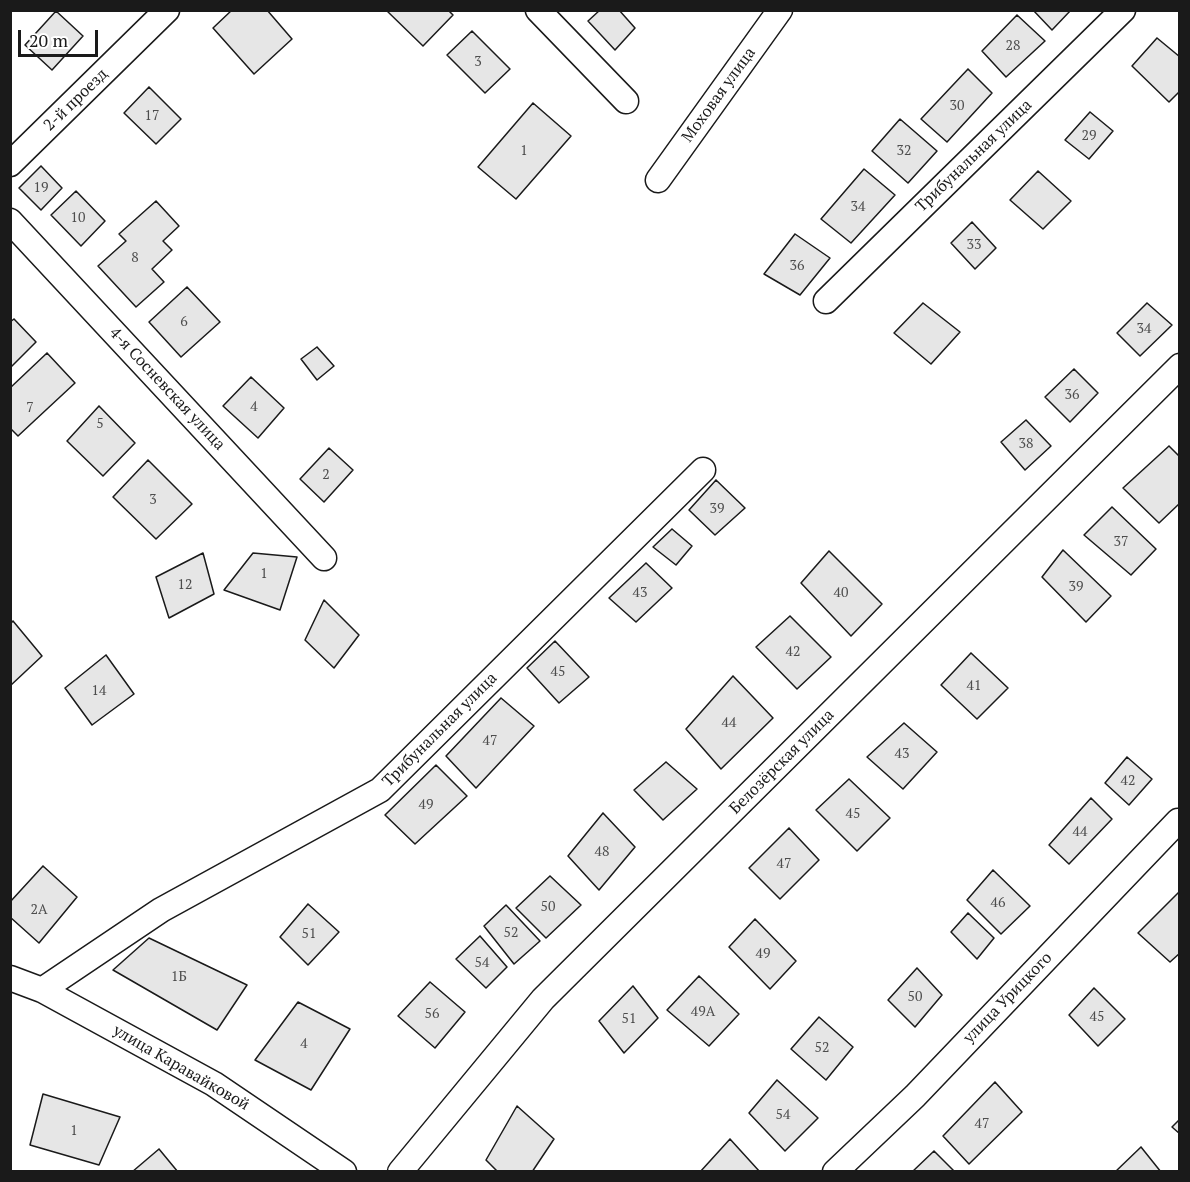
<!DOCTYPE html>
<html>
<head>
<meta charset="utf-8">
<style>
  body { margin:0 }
  #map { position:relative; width:1190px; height:1182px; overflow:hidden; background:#fff; font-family:"PT Serif",serif }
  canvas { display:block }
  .frame { position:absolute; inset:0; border:12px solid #1a1a1a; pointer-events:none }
  .scale { position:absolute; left:18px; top:30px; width:80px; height:27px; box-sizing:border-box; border:3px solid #1a1a1a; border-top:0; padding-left:8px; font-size:18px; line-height:21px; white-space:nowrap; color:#1a1a1a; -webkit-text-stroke:4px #fff; paint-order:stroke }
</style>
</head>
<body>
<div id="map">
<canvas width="1190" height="1182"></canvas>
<div class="frame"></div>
<div class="scale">20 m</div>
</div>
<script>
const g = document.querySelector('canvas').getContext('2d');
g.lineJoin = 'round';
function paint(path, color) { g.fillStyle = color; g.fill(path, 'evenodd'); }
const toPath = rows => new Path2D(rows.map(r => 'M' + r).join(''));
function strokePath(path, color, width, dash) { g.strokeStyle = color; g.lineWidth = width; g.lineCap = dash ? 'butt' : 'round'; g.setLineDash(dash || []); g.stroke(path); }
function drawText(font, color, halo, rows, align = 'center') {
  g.font = font + ' "PT Serif",serif'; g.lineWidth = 4.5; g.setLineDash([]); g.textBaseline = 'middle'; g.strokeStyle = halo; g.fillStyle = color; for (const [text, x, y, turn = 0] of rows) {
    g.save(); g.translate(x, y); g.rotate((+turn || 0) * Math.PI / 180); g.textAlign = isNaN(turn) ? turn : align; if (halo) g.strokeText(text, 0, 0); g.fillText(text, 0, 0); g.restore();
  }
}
const building = toPath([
  [232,10,267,10,292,39,254,74,213,28,232,10],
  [386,10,448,10,453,15,423,46,386,10],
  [600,10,619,10,635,28,615,50,588,21,600,10],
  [1033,10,1071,10,1052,30,1033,10],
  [56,11,83,36,52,70,25,45,56,11],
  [1017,15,1045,41,1006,77,982,51,1017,15],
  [472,31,510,69,485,93,447,55,472,31],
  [1157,38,1180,57,1180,91,1169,102,1132,66,1157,38],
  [968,69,992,93,947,142,921,119,968,69],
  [149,87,181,119,156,144,124,113,149,87],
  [533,103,571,136,516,199,478,167,533,103],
  [1090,112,1113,131,1089,159,1065,140,1090,112],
  [900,119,937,151,908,183,872,151,900,119],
  [41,166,62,188,41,210,19,188,41,166],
  [864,169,895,195,851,243,821,219,864,169],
  [1038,171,1071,201,1043,229,1010,200,1038,171],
  [76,191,105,221,81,246,51,215,76,191],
  [156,201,179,226,163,241,172,250,152,269,164,282,136,307,98,266,126,241,119,234,156,201],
  [972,222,996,248,975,269,951,243,972,222],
  [795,234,830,258,800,295,764,274,795,234],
  [187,287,220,322,181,357,149,322,187,287],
  [923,303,960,332,931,364,894,333,923,303],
  [1147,303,1172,325,1140,356,1117,333,1147,303],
  [14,319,36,342,10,368,10,322,14,319],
  [317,347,334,366,317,380,301,359,317,347],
  [47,353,75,383,18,436,10,428,10,388,47,353],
  [1074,369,1098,393,1070,422,1045,397,1074,369],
  [251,377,284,408,258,438,223,406,251,377],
  [99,406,135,443,103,476,67,441,99,406],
  [1026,420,1051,446,1025,470,1001,442,1026,420],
  [1169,446,1180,457,1180,503,1159,523,1123,488,1169,446],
  [329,448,353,470,324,502,300,479,329,448],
  [148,460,192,504,156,539,113,497,148,460],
  [716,480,745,508,715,535,689,510,716,480],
  [1112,507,1156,549,1131,575,1084,535,1112,507],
  [672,529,692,546,676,565,653,547,672,529],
  [1063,550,1111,596,1086,622,1042,577,1063,550],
  [829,551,882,604,851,636,801,583,829,551],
  [203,553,214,594,169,618,156,577,203,553],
  [253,553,297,557,280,610,224,590,253,553],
  [646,563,672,588,636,622,609,598,646,563],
  [324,600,359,635,334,668,305,640,324,600],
  [790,616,831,657,797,689,756,647,790,616],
  [13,621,42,656,10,686,10,624,13,621],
  [555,641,589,677,559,703,527,668,555,641],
  [971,653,1008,688,977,719,941,685,971,653],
  [106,655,134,694,92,725,65,688,106,655],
  [733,676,773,718,721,769,686,729,733,676],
  [501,698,534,726,476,788,446,756,501,698],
  [904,723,937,752,903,789,867,757,904,723],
  [1127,757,1152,779,1129,805,1105,783,1127,757],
  [666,762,697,789,663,820,634,790,666,762],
  [436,765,467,796,415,844,385,815,436,765],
  [849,779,890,818,857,851,816,810,849,779],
  [1091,798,1112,819,1069,864,1049,845,1091,798],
  [603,813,635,847,599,890,568,856,603,813],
  [789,828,819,860,780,899,749,868,789,828],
  [43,866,77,897,39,943,10,917,10,902,43,866],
  [993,870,1030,906,1001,934,967,900,993,870],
  [550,876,581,905,546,938,516,908,550,876],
  [1180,891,1180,953,1170,962,1138,933,1180,891],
  [308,904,339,932,308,965,280,937,308,904],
  [506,905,540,941,514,964,484,926,506,905],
  [968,913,994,938,977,959,951,932,968,913],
  [755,919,796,961,770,989,729,947,755,919],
  [480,936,507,967,486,988,456,959,480,936],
  [149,938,247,985,217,1030,113,970,149,938],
  [917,968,942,995,915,1027,888,1000,917,968],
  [699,976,739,1014,709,1046,667,1010,699,976],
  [430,982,465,1012,435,1048,398,1016,430,982],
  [633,986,658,1018,624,1053,599,1021,633,986],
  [1094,988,1125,1019,1098,1046,1069,1015,1094,988],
  [298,1002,350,1029,311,1090,255,1060,298,1002],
  [819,1017,853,1047,826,1080,791,1049,819,1017],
  [777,1080,818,1118,785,1151,749,1113,777,1080],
  [995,1082,1022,1112,969,1164,943,1136,995,1082],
  [43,1094,120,1117,99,1165,30,1145,43,1094],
  [517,1106,554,1139,532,1172,498,1172,486,1160,517,1106],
  [1180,1119,1180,1134,1172,1127,1180,1119],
  [730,1139,760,1172,700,1172,730,1139],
  [1141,1147,1161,1172,1115,1172,1141,1147],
  [159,1149,178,1172,132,1172,159,1149],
  [934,1151,955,1172,912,1172,934,1151]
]);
paint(building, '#e6e6e6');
strokePath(building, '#1a1a1a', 1.5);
const minor = toPath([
  [538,10,626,101],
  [10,164,167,10],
  [658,180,780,10],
  [10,221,324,558],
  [826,301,1123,10],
  [10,978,42,990,214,1084,344,1172],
  [42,990,161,910,380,790,703,470],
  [400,1172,543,999,1180,366],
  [835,1172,915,1096,1178,821]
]);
strokePath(minor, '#1a1a1a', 27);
strokePath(minor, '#fff', 24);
drawText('14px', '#4d4d4d', null, [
  ["28",1013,46],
  ["3",478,62],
  ["30",957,106],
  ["17",152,116],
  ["29",1089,136],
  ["1",524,151],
  ["32",904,151],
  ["19",41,188],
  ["34",858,207],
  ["10",78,218],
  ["33",974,245],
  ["8",135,258],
  ["36",797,266],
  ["6",184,322],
  ["34",1144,329],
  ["36",1072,395],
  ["4",254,407],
  ["7",30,408],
  ["5",100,424],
  ["38",1026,444],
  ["2",326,475],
  ["3",153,500],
  ["39",717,509],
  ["37",1121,542],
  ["1",264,574],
  ["12",185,585],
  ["39",1076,587],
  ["43",640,593],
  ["40",841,593],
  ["42",793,652],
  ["45",558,672],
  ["41",974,686],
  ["14",99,691],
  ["44",729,723],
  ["47",490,741],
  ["43",902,754],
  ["42",1128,781],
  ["49",426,805],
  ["45",853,814],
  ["44",1080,832],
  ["48",602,852],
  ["47",784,864],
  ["46",998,903],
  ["50",548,907],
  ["2А",39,910],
  ["52",511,933],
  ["51",309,934],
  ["49",763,954],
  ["54",482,963],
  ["1Б",179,977],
  ["50",915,997],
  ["49А",703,1012],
  ["56",432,1014],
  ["45",1097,1017],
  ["51",629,1019],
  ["4",304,1044],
  ["52",822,1048],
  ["54",783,1115],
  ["47",982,1124],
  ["1",74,1131]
]);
drawText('16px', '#1a1a1a', '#fff', [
  ["Моховая улица",719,95,-54],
  ["2-й проезд",76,100,-44],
  ["Трибунальная улица",974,156,-44],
  ["4-я Сосневская улица",167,389,47],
  ["Трибунальная улица",440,730,-45],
  ["Белозёрская улица",782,762,-45],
  ["улица Урицкого",1008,998,-46],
  ["улица Каравайковой",181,1068,30]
]);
</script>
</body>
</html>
